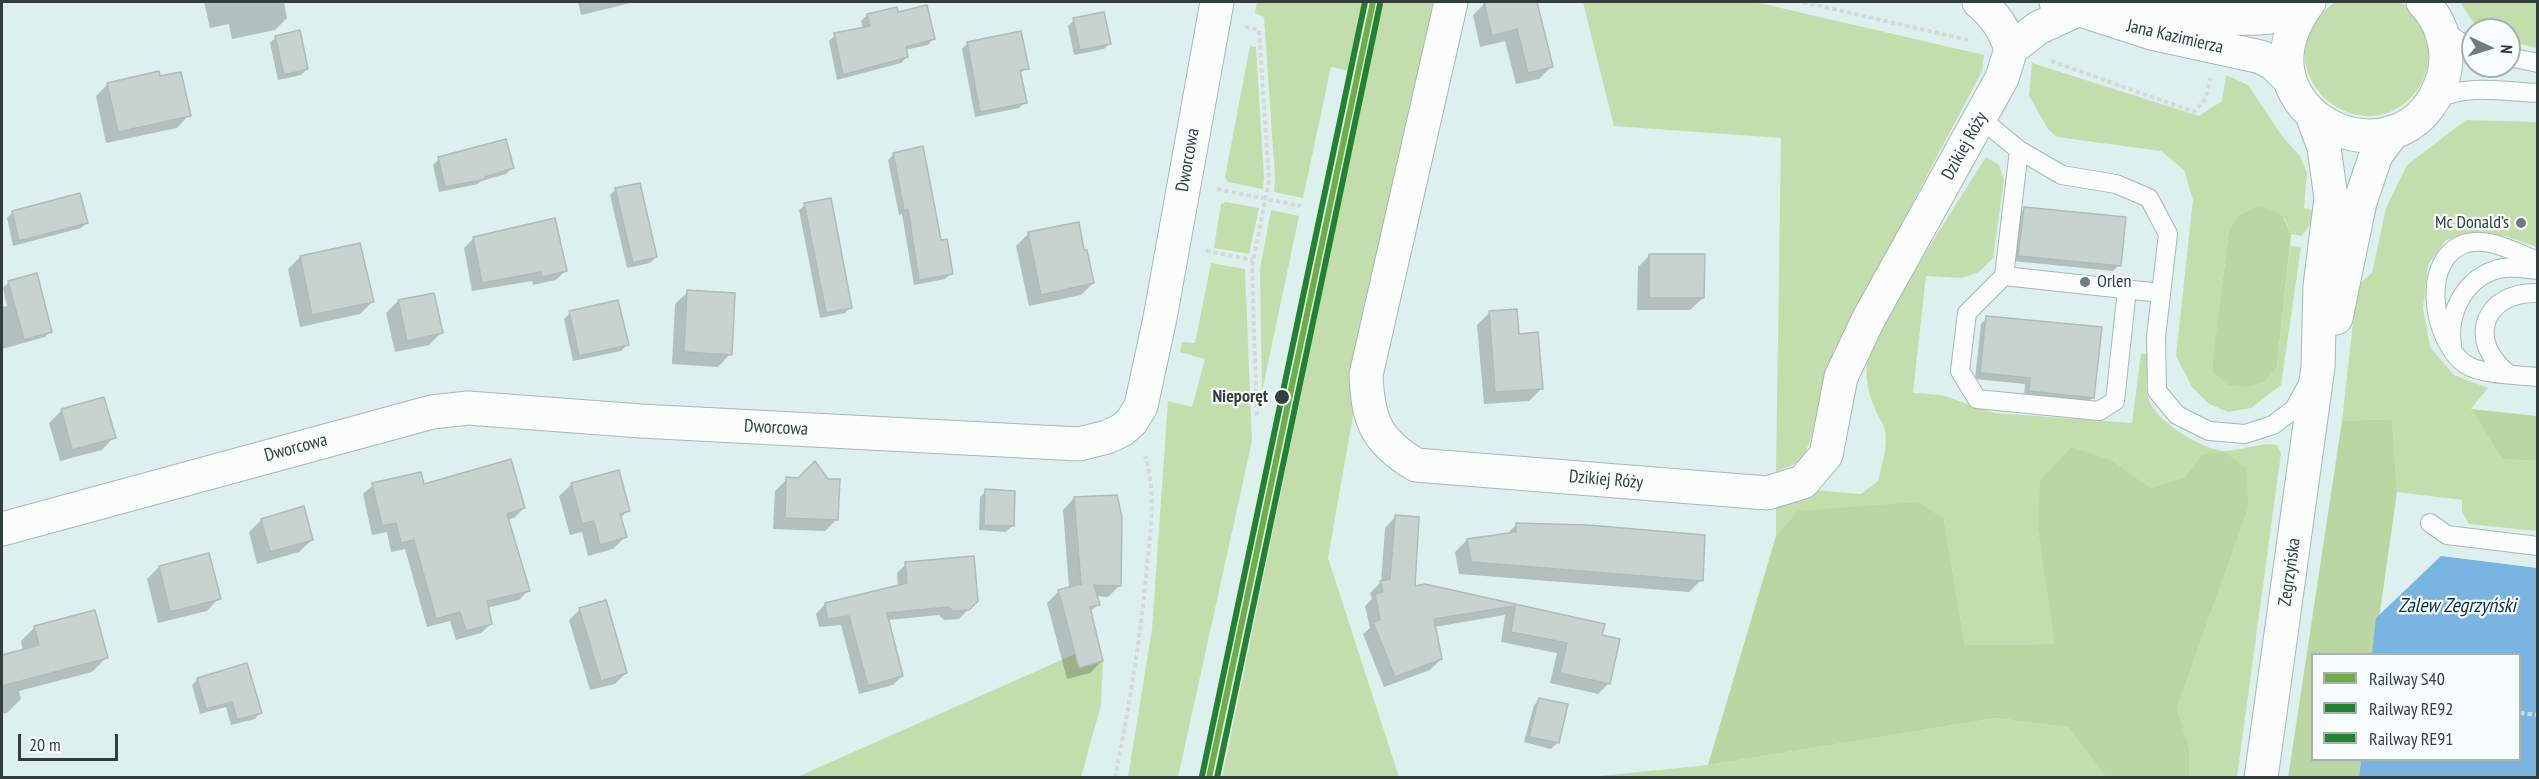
<!DOCTYPE html>
<meta charset="utf-8">
<style>
body{margin:0}
#map{position:relative;width:2539px;height:779px;overflow:hidden;background:#def0ed;font-family:"PT Sans Narrow",sans-serif}
canvas{display:block}
.frame{position:absolute;inset:0;border:3px solid #313e3c;pointer-events:none}
.legend{position:absolute;left:2311px;top:653px;width:210px;height:108px;box-sizing:border-box;background:#f8fefd;border:2px solid #a8b1b0;margin:0;padding:8px 10px;list-style:none;font-size:18px;color:#313e3c}
.legend li{display:flex;align-items:center;gap:12px;height:30px}
.legend b{width:30px;border:2px solid #a8b1b0}
.north{position:absolute;left:2461px;top:18px;width:60px;height:60px;box-sizing:border-box;background:#f8fefd;border:2px solid #a8b1b0;border-radius:50%;rotate:94deg;font-size:16px;font-weight:700;line-height:24px;text-align:center;color:#313e3c}
.north::after{content:'';display:block;margin:auto;width:21px;height:27px;background:#6e7c7a;clip-path:polygon(50% 0,100% 100%,50% 72%,0 100%)}
.scale{position:absolute;left:18px;top:734px;width:100px;height:27px;box-sizing:border-box;border:3px solid #313e3c;border-top:0;padding-left:8px;font-size:18px;line-height:21px;white-space:nowrap;color:#313e3c;-webkit-text-stroke:4px #f8fefd;paint-order:stroke}
</style>
<div id="map">
<canvas width="2539" height="779"></canvas>
<div class="frame"></div>
<ul class="legend">
<li><b style="height:8px;background:#70ad46"></b>Railway S40</li>
<li><b style="height:8px;background:#238132"></b>Railway RE92</li>
<li><b style="height:8px;background:#238132"></b>Railway RE91</li>
</ul>
<div class="north">N</div>
<div class="scale">20 m</div>
</div>
<script>
const c = document.querySelector('canvas').getContext('2d');
c.lineJoin = 'round';
function fill(path, color) {
  c.fillStyle = color;
  c.fill(path, 'evenodd');
}
function stroke(path, color, width, dash) {
  c.strokeStyle = color;
  c.lineWidth = width;
  c.lineCap = dash ? 'butt' : 'round';
  c.setLineDash(dash || []);
  c.stroke(path);
}
function write(font, color, halo, rows, align = 'center') {
  c.font = font + ' "PT Sans Narrow",sans-serif';
  c.lineWidth = 4.5;
  c.setLineDash([]);
  c.textBaseline = 'middle';
  c.strokeStyle = halo;
  c.fillStyle = color;
  for (const [text, x, y, turn = 0] of rows) {
    c.save();
    c.translate(x, y);
    c.rotate((+turn || 0) * Math.PI / 180);
    c.textAlign = isNaN(turn) ? turn : align;
    if (halo) c.strokeText(text, 0, 0);
    c.fillText(text, 0, 0);
    c.restore();
  }
}
fill(new Path2D(`
 M1257,2h108l-15,69 -19,-4 -28,131 -29,-6 1,-14 -11,-161 -9,-4z
 M1382,2h58l-86,408 -26,148 71,219 -177,1z
 M1583,2h172l229,53 -2,16 -149,283 -15,66 -16,41 -26,11 5,-334 -167,-12z
 M2335,2c13,0 54,-2 64,0 30,12 37,59 21,84 -54,81 -170,-20 -85,-84z
 M2460,2h77v46l-28,-7v-11c-34,0 -31,0 -49,-28z
 M1250,46l6,1 8,131 -1,11 -35,-7 -3,-5z
 M2032,63l167,53 23,-15 4,-26 22,10 34,51 18,20 7,17 -3,35 14,4 -16,24 -11,-2 -6,-15 -47,-3 -9,14 -16,126 64,10 13,-120 11,1 -20,138 -30,23 -23,4 -19,-8 -17,-17 -16,-31 17,-156 -9,-30 -23,-19 -104,-14 -9,-8 -19,-33z
 M2466,120l71,2v125l-31,-11 -33,-3 -27,7 -18,25 -5,43 7,39 24,28 34,13 -17,21 31,50 35,2v70l-68,-7 -7,-13v-11l-65,-8 -5,-73 -50,2 15,-135 15,-13 14,-65 21,-43z
 M1986,157l13,8 5,15 -11,78 -14,14 -17,6 -36,-2 -13,117 29,2 52,18 138,10 9,-69h7c0,13 -3,31 0,43 5,23 56,54 78,54 18,-1 34,-9 51,-6l4,8 -44,324h-48v-30l-12,-39 71,-199 -47,-54 -16,22 -34,11 -38,-27 -75,70 18,113 -91,1 -21,-126 -147,-8 -21,25v-34l37,-12 48,4 17,-13c4,-16 10,-35 7,-51 -1,-7 -8,-14 -10,-21 -13,-33 -10,-46 1,-78z
 M1226,202l33,6 -10,46 -35,-6 7,-44z
 M1271,210l28,6 -37,176 -2,-123z
 M1211,263l34,6 7,172 -74,336h-50l24,-148 16,-228 24,6 13,-48 -25,-7 2,-10 13,1z
 M1075,654l4,14 24,-7 -2,44 -20,72h-284z
 M1996,718l72,9 38,50 -526,1 128,-13z`), '#c4ddad');
fill(new Path2D(`
 M2256,207c22,1 27,7 35,27l-14,132 -13,16 -16,5 -20,-2 -15,-13v-16l16,-126 9,-14z
 M2471,409l66,7v45l-35,-2z
 M2392,419l5,73 -23,162h-62v106h49l-2,17 -71,1 54,-357z
 M2072,447l41,14 38,27 34,-11 16,-22 22,-4 24,18 1,40 -71,199 12,39v30h-83l-38,-50 -72,-9 -288,47 68,-229 21,-25 121,-9 26,17 21,126 90,-1 -17,-113 2,-51z`), '#bbd6a3');
fill(new Path2D(`
 M2441,556l96,12v209h-178l2,-17h159v-106h-148l4,-36z`), '#79b5e0');
fill(new Path2D(`
 M204,2h80l3,16 -12,12 -43,9 -3,-15 -19,4z
 M578,2h57l-54,13z
 M1493,2h43l15,65 -12,12 -23,5 -11,-43 -25,6 -7,-32 12,-12z
 M896,9l1,5 36,25 -5,6 -23,5 2,7 -6,6 -64,17 -8,-39 6,-6 28,-6 -2,-8 6,-6z
 M1074,20l36,23 -6,6 -30,6 -6,-29z
 M276,37l31,32 -6,6 -23,5 -8,-37z
 M967,44l60,24 -8,6 6,28 -6,6 -44,9 -13,-68z
 M108,84l81,31 -12,13 -71,15 -10,-47z
 M894,154l46,88 11,31 -6,6 -31,6 -12,-71 -3,1 -11,-55z
 M439,159l73,9 -6,6 -25,7 -3,3 -39,8 -6,-27z
 M616,189l40,68 -6,6 -23,5 -17,-73z
 M805,205l45,102 -5,6 -25,5 -21,-108z
 M2024,209l95,56 -6,6 -100,-10 5,-47z
 M13,212l74,11 -6,5 -68,18 -6,-28z
 M1028,234l65,49 -12,12 -52,11 -13,-60z
 M474,238l92,32 -10,10 -23,5 -1,-4 -60,10 -8,-43z
 M1650,255l53,43 -13,12h-53l1,-43z
 M300,257l72,45 -12,12 -60,13 -12,-58z
 M8,283l42,48 -5,6 -43,12v-42l5,-1 -4,-18z
 M688,292l42,62 -12,13 -46,-3 3,-60z
 M398,301l43,32 -12,12 -34,7 -9,-39z
 M1490,312l28,23 24,53 -13,13 -45,3 -7,-79z
 M570,313l57,32 -6,6 -48,10 -9,-42z
 M1987,318l106,79 -6,6 -63,-7 1,-12 -50,-5 6,-55z
 M103,399l11,38 -12,13 -42,11 -11,-38 12,-12z
 M787,479h12l38,40 -12,12 -52,-2 2,-38z
 M572,484l56,27 -8,7 5,19 -12,12 -25,7 -6,-24 -12,3 -11,-39z
 M373,485l50,1 101,22 -10,10 -7,2 21,71 -9,9 -32,8 4,16 -10,9 -25,7 -6,-19 -23,6 -22,-78 -14,3 -4,-20 -15,3 -9,-41z
 M986,491l26,35 -6,6 -27,-2 1,-33z
 M1074,498l46,87 -12,12 -12,-1 2,8 -9,9 13,48 -12,12 -23,6 -20,-76 12,-12 10,-3 -6,-78z
 M1395,517l18,71 12,-3 178,40 -2,11 8,47 -11,11 -48,-11 7,-30 -56,-11 4,-27 -71,12 7,32 -11,11 -46,17 -21,-53 7,-6 -5,-22 7,-7 -2,-6 11,-11 4,-54z
 M261,520l51,20 -13,12 -42,12 -8,-32z
 M1517,524l184,56 -12,12 -230,-18 -4,-22 12,-12 39,-5z
 M906,564l71,36 -18,19 -15,1 -5,-5 -51,5 14,56 -9,9 -34,9 -18,-69 -22,2 -3,-13 9,-10 73,-18 -1,-13z
 M159,567l60,31 -12,13 -49,12 -11,-44z
 M580,609l46,64 -11,11 -25,6 -21,-70z
 M35,627l71,31 -14,14 -73,19 2,8 -14,14 -5,1v-57l21,-6 -2,-10z
 M198,679l62,34 -5,6 -24,6 -5,-18 -26,7 -8,-29z
 M1540,699l26,6 -9,38 -6,6 -27,-7 10,-37z`), '#0003');
const building = new Path2D(`
 M1484,2h53l16,65 -25,6 -11,-44 -25,7z
 M927,5l8,34 -29,8 2,10 -65,18 -9,-42 36,-7 -3,-12 30,-7 1,5z
 M1104,12l7,32 -31,6 -7,-32z
 M300,30l8,39 -24,6 -9,-39z
 M1021,31l8,38 -9,1 7,33 -47,9 -13,-70z
 M159,71l1,5 21,-4 10,44 -73,16 -11,-49z
 M506,139l8,29 -29,9 1,2 -41,8 -7,-30z
 M923,146l18,94 6,-1 6,35 -34,6 -11,-71 -4,1 -11,-57z
 M640,183l17,74 -24,6 -18,-75z
 M80,193l8,30 -69,18 -7,-30z
 M831,198l21,110 -26,5 -22,-110z
 M2024,207l102,10 -5,49 -103,-10z
 M555,218l12,53 -25,6 -1,-5 -59,11 -9,-46z
 M1079,222l5,28h3l7,33 -53,12 -13,-63z
 M360,243l14,59 -62,13 -12,-59z
 M1649,254h56l-1,44h-55z
 M37,273l15,59 -28,8 -16,-59z
 M687,290l48,3 -3,62 -48,-3z
 M434,293l9,40 -36,8 -9,-41z
 M618,300l11,45 -50,11 -10,-45z
 M1517,309l2,25 19,-2 5,57 -48,3 -6,-81z
 M1986,316l116,11 -8,71 -65,-7 1,-13 -50,-5z
 M104,397l12,41 -44,12 -11,-41z
 M511,459l14,49 -18,6 23,77 -43,10 5,23 -26,7 -6,-19 -24,7 -22,-79 -13,3 -5,-20 -14,3 -10,-43 49,-11 3,12z
 M815,461l13,18h12l-2,41 -53,-2 1,-41 12,1z
 M619,470l11,41 -10,3 7,23 -27,8 -6,-24 -12,3 -11,-41z
 M985,489l30,2 -1,35 -30,-1z
 M1117,495l5,22 -1,69 -27,-1 6,20 -10,2 13,54 -24,7 -21,-78 23,-6 -7,-87z
 M304,506l9,34 -43,12 -9,-33z
 M1395,515l24,2 -4,69 10,-2 180,40 -3,11 18,4 -10,45 -50,-11 7,-30 -56,-11 4,-26 -81,13 8,40 -47,18 -22,-55 7,-2 -5,-26 8,-2 -3,-11 10,-2z
 M1516,523l72,2 117,10 -2,46 -232,-19 -4,-23 49,-7z
 M209,553l12,46 -51,13 -11,-46z
 M974,556l4,45 -9,9 -16,1 -5,-4 -61,6 16,63 -35,10 -19,-70 -22,3 -2,-16 82,-20 -2,-21z
 M606,600l21,73 -26,8 -22,-73z
 M95,610l13,48 -106,28v-31l37,-10 -5,-19z
 M247,663l15,50 -25,7 -5,-18 -26,7 -9,-31z
 M1539,698l29,6 -9,39 -30,-6z`);
fill(building, '#c6d3ce');
stroke(building, '#afbbb7', 1.5);
const lane = new Path2D(`
 M2441,28l18,13 14,6
 M2509,57l29,6
 M2433,103c25,-21 73,-11 105,-10
 M1980,118l39,32 43,25 54,9 33,14 19,36 -12,103 1,54 20,24 32,16 36,3 28,-9 21,-16 14,-25
 M2019,150l-15,126 -37,37 -7,58 17,28 122,12 16,-10 12,-112
 M2538,261c-22,-8 -47,-24 -71,-18 -48,14 -35,97 -2,121 16,11 53,11 73,13
 M2004,276l157,17
 M2452,345c-5,-31 12,-65 43,-75 13,-5 29,-1 43,0
 M2509,374c-44,-33 -25,-83 29,-81
 M2430,523l17,12 91,11`);
const street = new Path2D(`
 M1451,2l-85,373c2,46 10,66 50,90l351,28 36,-11 23,-27 15,-78 27,-57 134,-242 9,-29 27,-21 41,-19
 M1979,2c16,13 25,27 32,47
 M2,529l430,-117 36,-4 173,13 438,23 28,-7 15,-7 10,-9 9,-15 19,-88 57,-316`);
const secondary = new Path2D(`
 M2056,2l99,32 106,23 13,7 15,15
 M2117,2c41,8 118,22 158,14 12,-2 23,-8 34,-14
 M2309,2c-84,111 96,195 134,76 8,-27 -1,-56 -20,-76
 M2336,318l24,-116 16,-47 17,-23
 M2261,778l57,-411 2,-81 11,-88 -7,-51 -12,-32`);
stroke(lane, '#a9b7b5', 20);
stroke(street, '#a9b7b5', 35);
stroke(secondary, '#a9b7b5', 35);
stroke(new Path2D(`
 M1803,2l165,38
 M1245,27l14,3 10,151 -17,86 5,152
 M2051,61l143,51 12,-14 4,-20
 M1217,189l84,17
 M1206,251l47,9
 M2520,713l18,2
 M1115,778c14,-71 26,-141 32,-213 4,-35 9,-75 -2,-109`), '#d4dad9', 4, [4.5, 3]);
stroke(lane, '#fafdfc', 18);
stroke(street, '#fafdfc', 33);
stroke(secondary, '#fafdfc', 33);
stroke(new Path2D(`
 M1209,778l164,-776`), '#70ad46', 6);
stroke(new Path2D(`
 M1217,778l163,-774`), '#238132', 6);
stroke(new Path2D(`
 M1202,776l163,-774`), '#238132', 6);
for (const [x, y, r, color] of [
 [2521,223,6,"#6e7c7a"],
 [2085,282,6,"#6e7c7a"],
 [1282,397,8,"#313e3c"]
]) {
  const dot = new Path2D();
  dot.arc(x, y, r, 0, 2 * Math.PI);
  c.fillStyle = color;
  c.fill(dot);
  stroke(dot, '#f8fefd', 2);
}
write('18px', '#313e3c', '#f8fefd', [
 ["Jana Kazimierza",2175,37,13],
 ["Dzikiej Róży",1965,146,-61],
 ["Dworcowa",1188,160,-80],
 ["Dworcowa",776,428,3],
 ["Dworcowa",296,448,-15],
 ["Dzikiej Róży",1606,480,5],
 ["Zegrzyńska",2290,572,-82]
]);
write('18px', '#313e3c', '#f8fefd', [
 ["Mc Donald’s",2509,223],
 ["Orlen",2097,282,"left"]
], 'right');
write('bold 18px', '#313e3c', '#f8fefd', [
 ["Nieporęt",1268,397]
], 'right');
write('italic 20px', '#0b2d46', '#f8fefd', [
 ["Zalew Zegrzyński",2457,606]
]);
</script>
